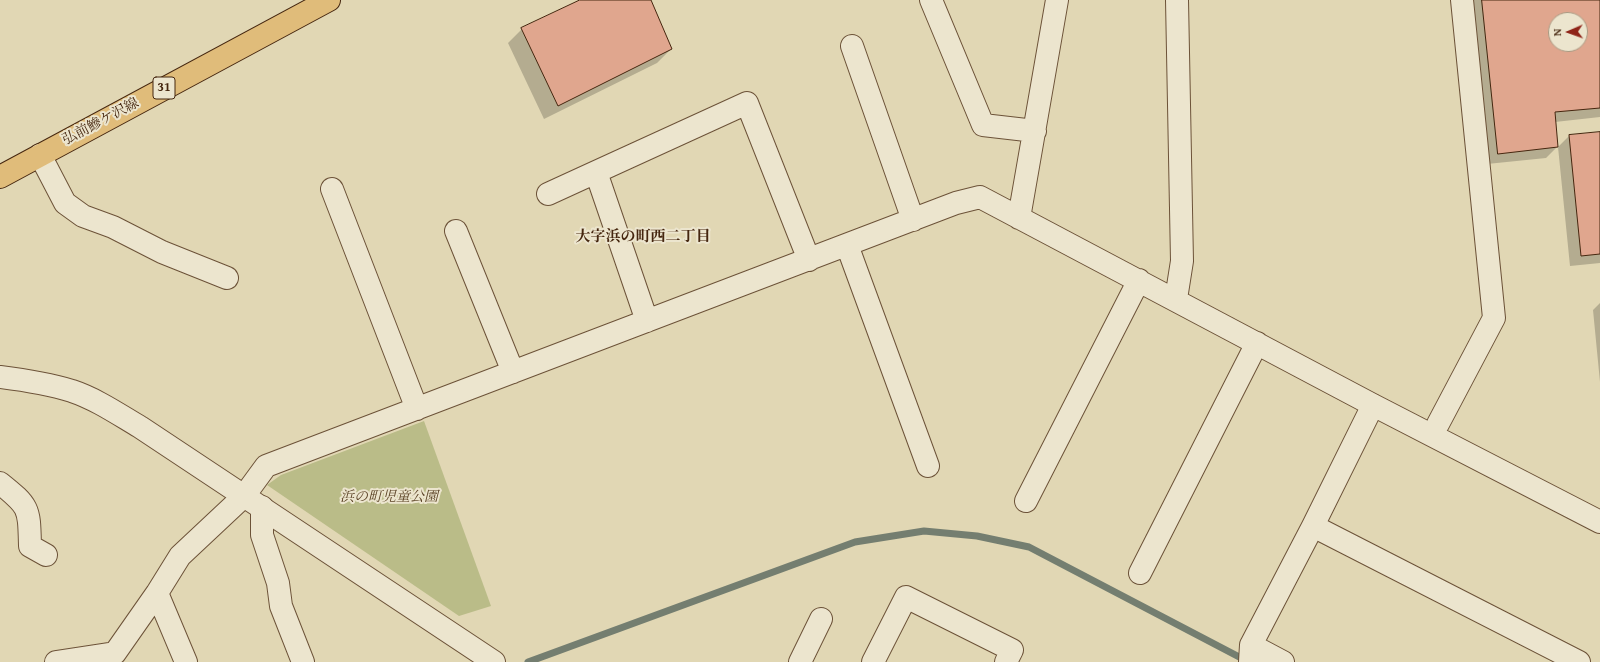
<!DOCTYPE html>
<meta charset="utf-8">
<style>
body{margin:0}
#map{position:relative;width:1600px;height:662px;overflow:hidden;background:#e1d7b4;font-family:"Gentium Book Plus",serif}
canvas{display:block}
.north{position:absolute;left:1548px;top:12px;width:40px;height:40px;box-sizing:border-box;background:#ece5ce;border:1px solid #a99982;border-radius:50%;rotate:268deg;font-size:11px;font-weight:700;line-height:16px;text-align:center;color:#45260f}
.north::after{content:'';display:block;margin:auto;width:14px;height:18px;background:#8f2418;clip-path:polygon(50% 0,100% 100%,50% 72%,0 100%)}
</style>
<div id="map">
<canvas width="1600" height="662"></canvas>
<div class="north">N</div>
</div>
<script>
const c = document.querySelector('canvas').getContext('2d');
c.lineJoin = 'round';
function fill(path, color) {
  c.fillStyle = color;
  c.fill(path, 'evenodd');
}
function stroke(path, color, width, dash) {
  c.strokeStyle = color;
  c.lineWidth = width;
  c.lineCap = dash ? 'butt' : 'round';
  c.setLineDash(dash || []);
  c.stroke(path);
}
function write(font, color, halo, rows, align = 'center') {
  c.font = font + ' "Gentium Book Plus","Noto Serif JP",serif';
  c.lineWidth = 4;
  c.setLineDash([]);
  c.textBaseline = 'middle';
  c.strokeStyle = halo;
  c.fillStyle = color;
  for (const [text, x, y, turn = 0] of rows) {
    c.save();
    c.translate(x, y);
    c.rotate((+turn || 0) * Math.PI / 180);
    c.textAlign = isNaN(turn) ? turn : align;
    if (halo) c.strokeText(text, 0, 0);
    c.fillText(text, 0, 0);
    c.restore();
  }
}
fill(new Path2D(`
 M424,421l67,185 -32,10 -192,-131 14,-10z`), '#babc88');
fill(new Path2D(`
 M583,0h67l21,49 -14,14 -113,56 -36,-76 14,-14z
 M1470,0h130v117l-45,5 2,25 -11,11 -59,6zM1556,20h24v24h-24z
 M1600,133v130l-30,3 -12,-119 11,-11z
 M1600,303v79l-7,-72z`), '#0003');
stroke(new Path2D(`
 M528,662l327,-120 69,-11 53,5 52,11 218,114`), '#747e70', 7);
const building = new Path2D(`
 M580,0h71l21,49 -114,57 -37,-78z
 M1482,0h118v108l-45,4 3,35 -60,7zM1556,20h24v24h-24z
 M1600,132v122l-19,2 -12,-121z`);
fill(building, '#e0a68e');
stroke(building, '#45260f', 1);
const minor = new Path2D(`
 M931,0l52,125 52,6
 M852,46l61,174
 M40,155l25,48 18,13 30,11 49,25 65,26
 M332,189l85,220
 M548,194l48,-22
 M1019,218l38,-218
 M456,231l57,141
 M847,245l81,221
 M1176,299l6,-38 -5,-261
 M647,321l-51,-149 151,-69 62,157
 M1438,424l56,-106 -32,-318
 M0,483c30,24 29,25 30,63l16,9
 M1026,501l113,-221
 M262,507v28l16,48 3,23 22,56
 M1313,526l266,136
 M1140,573l117,-230
 M157,593l29,69
 M1251,645l32,17
 M56,662l59,-9 42,-60 23,-37 64,-60 22,-30 690,-263 24,-6 393,208 227,117
 M800,662l21,-43
 M873,662l33,-65 106,53 -6,12
 M1250,662l1,-17 62,-119 60,-121`);
const tertiary = new Path2D(`
 M0,377c24,3 49,7 72,14 24,8 46,23 68,36l354,235`);
const primary = new Path2D(`
 M0,177l329,-177`);
stroke(minor, '#6c5238', 24);
stroke(tertiary, '#6c5238', 24);
stroke(primary, '#45260f', 24);
stroke(minor, '#ece5ce', 22);
stroke(tertiary, '#ece5ce', 22);
stroke(primary, '#e0bc7a', 22);
for (const [x, y, w] of [
 [164,88,22]
]) {
  const box = new Path2D();
  box.roundRect(x - w / 2, y - 11, w, 22, 3);
  c.fillStyle = '#ece5ce';
  c.fill(box);
  stroke(box, '#45260f', 1);
}
write('bold 13px', '#45260f', null, [
 ["31",164,88]
]);
write('14px', '#45260f', '#ece5ce', [
 ["弘前鰺ケ沢線",101,122,-28]
]);
write('italic 14px', '#5c4427', '#ece5ce', [
 ["浜の町児童公園",389,497]
]);
write('bold 15px', '#45260f', '#ece5ce', [
 ["大字浜の町西二丁目",643,237]
]);
</script>
